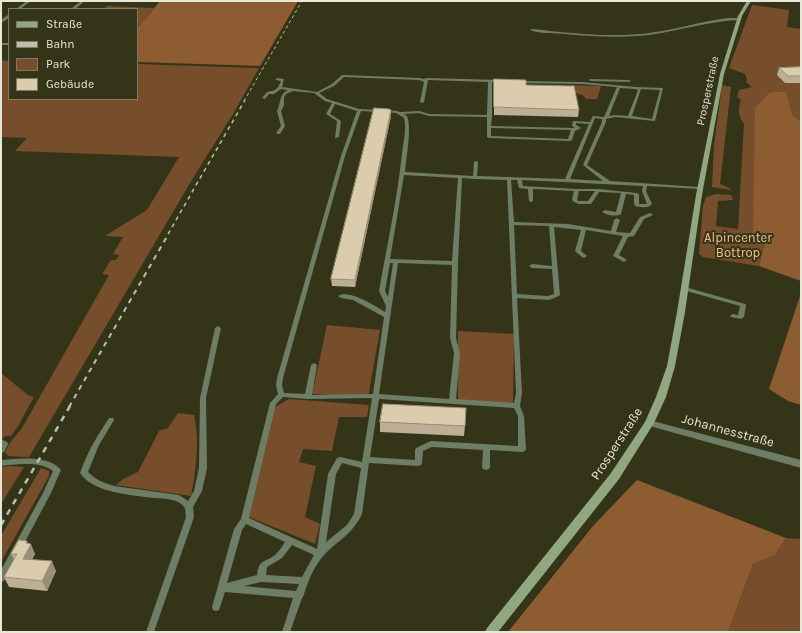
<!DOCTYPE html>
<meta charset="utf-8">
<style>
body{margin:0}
#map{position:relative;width:802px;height:633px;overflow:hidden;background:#343418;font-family:Karla,sans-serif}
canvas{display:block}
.frame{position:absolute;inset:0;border:2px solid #e7e8d7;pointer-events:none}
.legend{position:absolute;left:8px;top:8px;width:130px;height:92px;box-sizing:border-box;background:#343418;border:1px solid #7c7c64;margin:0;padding:5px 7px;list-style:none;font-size:12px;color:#e7e8d7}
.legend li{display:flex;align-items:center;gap:8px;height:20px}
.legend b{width:20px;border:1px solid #7c7c64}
</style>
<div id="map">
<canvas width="802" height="633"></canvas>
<div class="frame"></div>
<ul class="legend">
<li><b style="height:5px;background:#90a781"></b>Straße</li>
<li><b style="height:5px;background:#bebfab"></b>Bahn</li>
<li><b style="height:11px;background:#774e2b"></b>Park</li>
<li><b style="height:11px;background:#dbccad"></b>Gebäude</li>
</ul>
</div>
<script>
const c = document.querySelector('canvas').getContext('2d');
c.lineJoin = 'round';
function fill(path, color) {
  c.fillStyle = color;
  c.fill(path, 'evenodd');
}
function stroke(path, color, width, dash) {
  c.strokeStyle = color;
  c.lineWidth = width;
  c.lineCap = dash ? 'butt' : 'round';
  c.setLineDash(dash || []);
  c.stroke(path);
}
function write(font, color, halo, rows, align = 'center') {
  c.font = font + ' Karla,sans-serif';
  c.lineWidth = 4;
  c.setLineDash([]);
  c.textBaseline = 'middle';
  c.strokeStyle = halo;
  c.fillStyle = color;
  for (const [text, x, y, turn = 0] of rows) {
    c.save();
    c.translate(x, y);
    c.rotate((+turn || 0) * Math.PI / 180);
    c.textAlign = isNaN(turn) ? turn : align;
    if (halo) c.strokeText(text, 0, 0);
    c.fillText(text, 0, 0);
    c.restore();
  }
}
fill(new Path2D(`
 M752,5l37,5 -2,17 14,2v92l-9,-6 -33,151 -56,-9 -4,-3 4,-48 3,-9 10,-3 15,1 2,5 -15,1 -2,25 22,3 6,-105c-6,-8 -6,-15 -3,-24l-4,-3 2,-7 13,-3 -6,-5 1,-2 -2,-6 -16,-6z
 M107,6l47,2 -17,21v-20h-33z
 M1,60l8,1v38h128v-35l122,4 -26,46 -40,64 -164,279 -21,-1 -3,-4 4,-8 13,-16 87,-153 -7,-1 9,-14h5l3,-5 -6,-1 10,-17 -18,-1 42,-26 32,-53 -164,-6 12,-13 -26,-1z
 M571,85l30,1 -4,13h-11l-3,-4 -10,-2z
 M722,85l9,2 -11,97 11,5 -1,1 -18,-3 2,-42z
 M327,325l53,5 -12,67 -56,-3z
 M458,331l56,3 -1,70 -55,-3z
 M1,373l27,22 6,2 -16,29 -7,10h-6l-4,5z
 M289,399l80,6 -2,12h-28l-7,34 -29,-2 -4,13 17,4 -11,51 15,7 -5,20 -66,-27 26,-110z
 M178,413l16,2c6,27 2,54 -3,81l-75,-11 9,-7 13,-6 21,-41 9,-3z
 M9,466l15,1 -23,37v-37z
 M41,468l8,3v5l-48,86v-26z
 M786,538l15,1v93h-73l25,-68 22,-9z`), '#774e2b');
fill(new Path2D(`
 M160,1h138l-38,65 -123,-4v-33z
 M773,92h13l6,23 9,6v160l-42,-15 5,-21 -11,-9 2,-128 14,-15z
 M801,293v112l-13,-4 -19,-12z
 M637,480l149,58 -11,17 -22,9 -25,68h-220l85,-106z`), '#8e5c31');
fill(new Path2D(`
 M27,1h4l-11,8h-4z
 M81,1h4l-10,8h-4z
 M8,15h1v3l-8,5v-3z
 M728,18h11l2,1 -2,1c-31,1 -60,11 -90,15 -27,3 -55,2 -83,-1 -10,-1 -27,0 -36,-4l2,-1c39,4 78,9 117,4 27,-3 52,-12 79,-15z
 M1,43h8v2h-8z
 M342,75l78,3 4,1 2,-1 75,2v2h-9v34l-1,10 84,2 -3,-2 1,-5 17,1 3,-6 11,1 13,-30 -35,-3 -65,-1v-2h1l64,1 54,5 27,1 -8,33 -40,-4 -9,2v3l-19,43 23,16 90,6 2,1 -2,1 -53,-3 -1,5 6,13c-4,5 -11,3 -17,2l-1,-3v-8l-8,-1 -5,20c-4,3 -15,1 -19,-2l3,-2 11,2 5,-19 -22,-1 -8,12h-2c-6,0 -13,1 -17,-4l2,-9 -41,-2v12l-2,1 -2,-1 -1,-12 -9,-1 -2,-8h-6l3,42 54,2 43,7 3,-11 3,-2 3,2 -4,12 14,1 10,-16 10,-4 3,2 -9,4 -10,17 -6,1 -9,18 8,5 -3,2 -11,-6 10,-20 -37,-6 -5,21 6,5 -3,2 -2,-1 -7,-6 6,-21 -27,-3 6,68 -1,1 -10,4 -32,-2 5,95 -2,13 4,10 2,33 -1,2 -3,1 -32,-2v17l-1,2 -3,1 -3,-1 -1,-2 1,-17 -51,-3 -9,4 -1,12 -1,2 -3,1 -49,-3 -7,51 -1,2c-10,19 -21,23 -35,37 -11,11 -17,26 -22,41v1l-2,3 -12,34h-8l11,-34 -68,-6 -6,18 -3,1 -3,-1 -1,-3 22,-78 7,-10 29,-116 8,-9 -2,-9 1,-7 64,-222 16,-45 -22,-7 -5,10 11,7 -2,16 -4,1 2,-17 -11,-7 6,-11 -7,-2 -11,-8 -21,-2 -7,3 -2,4v7l-3,6 4,15 -5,8h-2l-2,-1 5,-7 -4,-15c4,-8 2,-17 11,-21l-7,-1 -7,5h-5l-4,5 -3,-1 5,-6c8,-1 11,-3 14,-11l-5,-1v-2l8,1 -2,8 35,5 15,-8zM344,77l75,3 5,2 -4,20 2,1 2,-1 4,-22 60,2 -1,33 -58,-1 -10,-3 -19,1 -3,-1 -38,-2 -32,-10 -8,-6 15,-7zM620,88l15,1 3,1 -10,26 -13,-1 -6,1zM641,89l19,1 -8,29 -20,-3zM361,111l35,2 8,5c3,11 -1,25 -2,36 -5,46 -15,92 -23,137l7,15 -1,6c-10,-6 -36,-23 -47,-16l3,2 12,2 31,17 -11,77 -61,1 5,-30 -3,-2 -3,2 -6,29 -21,-1 -2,-8 1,-7 62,-222zM419,113l10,3 58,1v20l2,1 81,3 2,-1 3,-9 6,-3 -5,-3v-2l13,1 -24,55 -88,-3 1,-14 -2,-1 -2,1 -1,14 -68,-4c1,-14 7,-43 2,-56l-3,-2zM595,118l7,1v3l-19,43 20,16 -33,-2zM491,128l80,2 -3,9 -77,-3zM404,175l54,3 -6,83 -62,-2zM462,178l13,1h2l30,1 9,213 -2,10 -58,-4 4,-46 -4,-15 2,-75zM522,180l121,6 -1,5 5,13h-8v-10l-2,-1 -39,-4h-21l-54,-3zM579,191h16l-7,10h-10l-1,-1zM514,225l35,1 3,40 -20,-2 -3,2 3,2 20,1 2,25 -6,2 -31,-2zM390,263h3l-5,34 -3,-6zM398,263l54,2 -2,73 4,15 -5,46 -70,-5zM283,397l25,2 64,-1 -10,64 -22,-5 -3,1 -9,16 -11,75 -68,-31 27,-114zM379,399l135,9 4,8v30l-87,-5 -15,7 -1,2v10l-45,-3zM342,463l19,5 -7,46 -7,11 -21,17 10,-68zM246,524l39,18c-3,5 -6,9 -10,13 -11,8 -16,4 -18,20l-30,8 15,-53zM292,545l22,10 -12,22 -36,-2 1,-8 15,-9zM261,582l38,2 -3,7 -52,-5z
 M590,79l39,1 2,1 -2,1 -38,-1 -2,-1z
 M685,287l60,17 1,1 -2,12 -3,2 -10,-2 -1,-1 3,-2 5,1 2,-9 -57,-16 -1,-1 1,-1z
 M218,326l3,2 -15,70 1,70 -5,23 -9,16 1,10 -40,115h-8l40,-115 -1,-9c-7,-10 -19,-9 -31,-10 -22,-3 -61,-5 -74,-25 7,-20 17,-37 29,-55h4l1,2 -15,25 -11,27c8,8 16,11 26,14l65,9 9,6 6,-10 5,-23 1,-70 15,-70z
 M1,439l6,3 1,2 -4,8 -3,1z
 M14,459c14,-1 37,-2 47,11l-10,23 -47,88 -3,1v-12l42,-77 10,-22c-11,-10 -38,-7 -52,-5v-6z`), '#6e7d65');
fill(new Path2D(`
 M649,420l152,40v8l-155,-43 -2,-2 2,-2z`), '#6e7d65');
fill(new Path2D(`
 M747,1h4l-9,15 -18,58 -22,121 -17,117 -10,54 -9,31 -12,26 -35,56 -121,153h-13l2,-4 124,-155 34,-51 11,-25 11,-31 10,-54 19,-117 24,-121 18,-58z`), '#90a781');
stroke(new Path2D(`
 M244,101l58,-100`), '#bebfab', 1, [3, 3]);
stroke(new Path2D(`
 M168,234l77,-134`), '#bebfab', 1.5, [4, 4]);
stroke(new Path2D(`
 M69,407l100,-174`), '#bebfab', 2, [5, 5]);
stroke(new Path2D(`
 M1,525l69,-119`), '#bebfab', 2.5, [6, 6]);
fill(new Path2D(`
 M801,67v16h-16l-8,-8 2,-7z
 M494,79l32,6 53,25 -1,7 -84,-2z
 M391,116l-36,171 -23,-1 -1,-7z
 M380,422l85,4 -1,10 -84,-4z
 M27,541l8,13 -3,5 24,12 -9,20 -38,-4 -5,-10 10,-18 -3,-5z`), '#bcaf95');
fill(new Path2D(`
 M391,110v6l-36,171v-7z
 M27,541l3,5 1,-2 4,10 -8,15 -4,-10 3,-16z
 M52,561l4,10 -9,20 -5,-10z`), '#998f79');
const building = new Path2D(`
 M801,67v9h-13l-9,-8z
 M494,79l32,1v5l48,1 5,24 -85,-3z
 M374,108l15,1 2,1 -36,170 -24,-1z
 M383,404l83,4 -1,18 -85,-4z
 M19,540l8,1 -1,2 5,1 -8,15 29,2 -10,20 -38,-4 13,-23h-6z`);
fill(building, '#dbccad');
stroke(building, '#998f79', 1);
write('11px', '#e7e8d7', '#343418', [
 ["Prosperstraße",708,91,-78]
]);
write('13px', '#fabe8d', '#343418', [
 ["Alpincenter",738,238],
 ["Bottrop",738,253]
]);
write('13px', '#e7e8d7', '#343418', [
 ["Johannesstraße",728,431,15],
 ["Prosperstraße",617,444,-57]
]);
</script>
